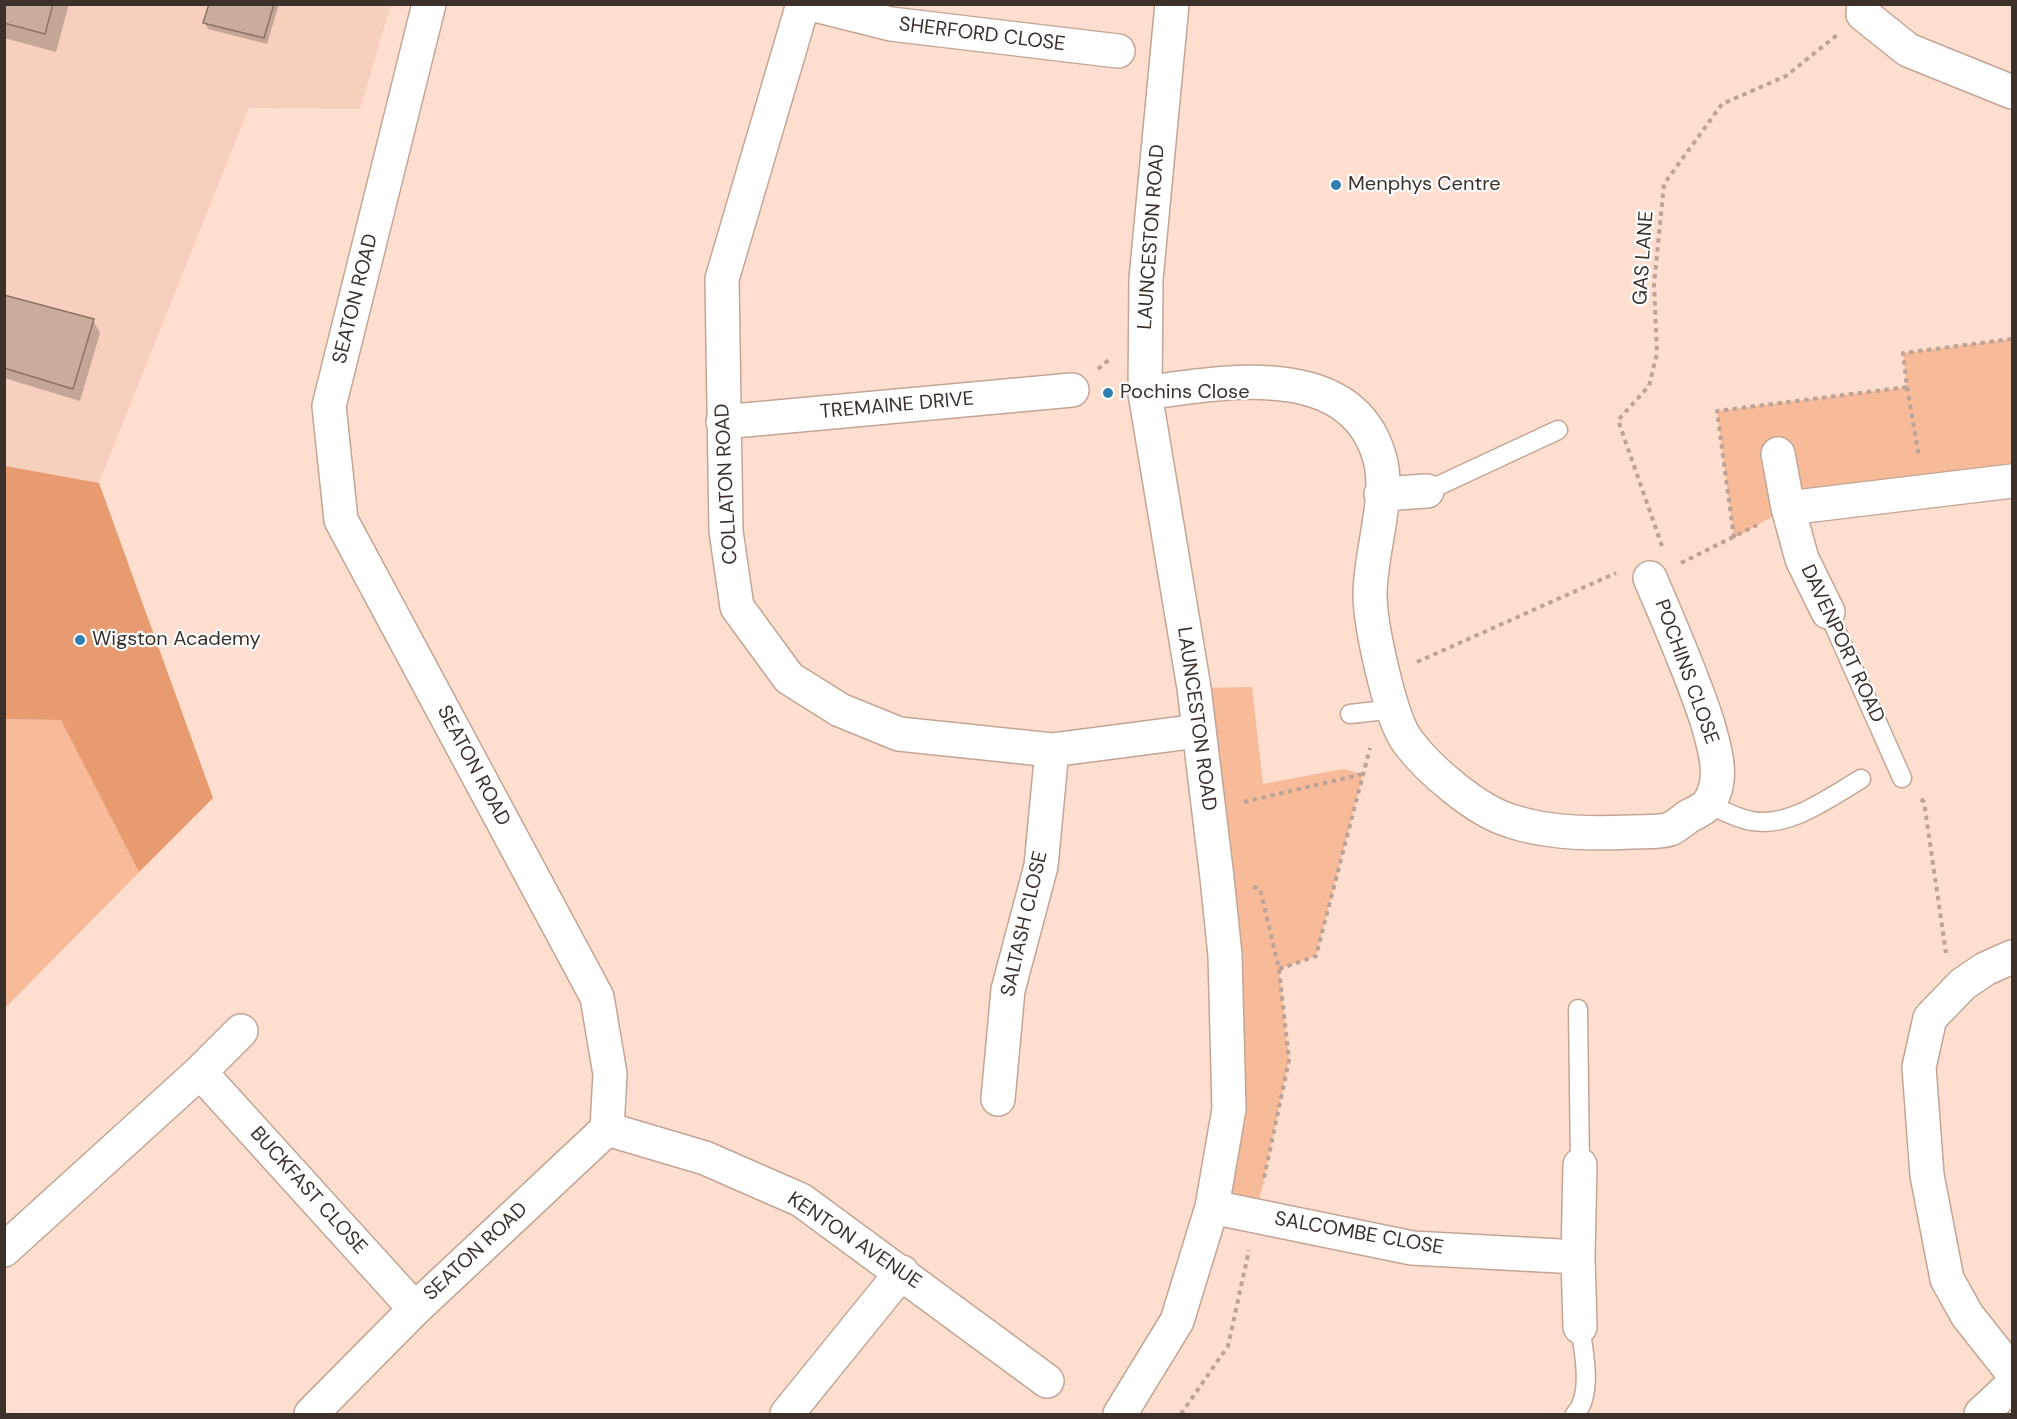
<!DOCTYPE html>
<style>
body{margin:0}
#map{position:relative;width:2017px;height:1419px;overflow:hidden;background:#fedece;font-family:"DM Sans",sans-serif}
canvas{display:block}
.frame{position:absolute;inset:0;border:6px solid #3c302a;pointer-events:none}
</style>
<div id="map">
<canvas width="2017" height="1419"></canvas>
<div class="frame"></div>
</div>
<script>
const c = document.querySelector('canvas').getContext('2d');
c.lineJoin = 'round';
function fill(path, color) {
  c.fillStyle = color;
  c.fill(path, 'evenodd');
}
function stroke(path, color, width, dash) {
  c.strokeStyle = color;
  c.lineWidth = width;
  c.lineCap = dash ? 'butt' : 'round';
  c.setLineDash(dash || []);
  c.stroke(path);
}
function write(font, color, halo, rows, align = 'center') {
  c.font = font + ' "DM Sans",sans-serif';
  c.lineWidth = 4.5;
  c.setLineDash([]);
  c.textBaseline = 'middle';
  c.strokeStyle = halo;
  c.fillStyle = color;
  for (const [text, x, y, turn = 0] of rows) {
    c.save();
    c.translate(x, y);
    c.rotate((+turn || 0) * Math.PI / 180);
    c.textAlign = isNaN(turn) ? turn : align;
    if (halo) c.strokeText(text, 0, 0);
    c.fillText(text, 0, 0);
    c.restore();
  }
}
fill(new Path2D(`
 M5,5h386l-31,104 -111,-1 -150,375 114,315 -208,210z`), '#f6d0bc');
fill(new Path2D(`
 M2012,339v142l-224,27 -54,30 -17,-127 190,-24 -4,-34z
 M1252,687l11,97 80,-15 20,5 -47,182 -37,13 10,91 -33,156 -44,-9 17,-98 -35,-421z
 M5,719l56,1 78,152 -134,136z`), '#f7bb9a');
fill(new Path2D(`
 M5,466l94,17 114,315 -74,74 -78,-152 -56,-1z`), '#e89b71');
fill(new Path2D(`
 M4,4h65l-13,48 -52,-14z
 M210,4h69l-12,40 -59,-15 -3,-6z
 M4,297l89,23 7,13 -20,68 -76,-23z`), '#0003');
const building = new Path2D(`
 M4,4h49l-8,30 -41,-11z
 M209,4h65l-10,34 -61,-15z
 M4,295l90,24 -21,70 -69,-21z`);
fill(building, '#caac9d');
stroke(building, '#8d7263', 1.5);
const lane = new Path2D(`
 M1427,491l131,-61
 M1828,612l74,166
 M1350,714l44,-5
 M1708,804c14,6 30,15 44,17 38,7 78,-24 109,-42
 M1578,1009l2,156
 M1575,1414c18,-19 9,-62 5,-87`);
const street = new Path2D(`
 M803,4l-81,275 4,252 11,76 52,71 51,32 59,24 153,16 146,-19
 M811,4l80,20 227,27
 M1864,4l-1,10 45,36 104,42
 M1145,393c78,-11 211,-36 236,70 8,38 -11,92 -11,131 0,30 20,125 38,148 22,29 69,69 103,79 36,12 82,13 119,11 12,-1 29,1 40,-3 7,-3 13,-9 19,-13 6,-3 15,-7 19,-12 18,-24 6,-58 -1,-83 -16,-49 -37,-96 -57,-143
 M723,422l349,-32
 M1778,454l10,54
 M1381,494l46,-3
 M1828,612l-26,-53 -14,-51 224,-27
 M2012,957l-27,12 -22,15 -33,34 -11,49 8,108 20,104 20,36 45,57
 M200,1072l41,-41
 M998,1099l10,-109 33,-124 11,-116
 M607,1129l98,29 96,42 246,181
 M1580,1165l-2,92 2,70
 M1212,1207l200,41 166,9
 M4,1250l196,-178 215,237
 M311,1414l104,-105 192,-180 3,-55 -13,-77 -256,-477 -12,-114 100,-402
 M787,1414l115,-142
 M1120,1414l57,-93 35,-114 17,-98 -4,-154 -8,-77 -23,-190 -49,-295 1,-114 26,-275
 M1981,1414l31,-29`);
stroke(lane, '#c3a596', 21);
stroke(street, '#c3a596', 36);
stroke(new Path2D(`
 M1098,369l13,-11
 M1907,387l12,70
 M1734,538l-17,-127 190,-24 -4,-34 109,-14
 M1662,546l-44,-126 31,-34 8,-33 -3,-68 10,-101 58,-80 64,-28 51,-41
 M1681,563l76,-38
 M1417,662l199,-89
 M1921,799l3,3 22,151
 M1244,802l119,-28
 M1253,887l7,2 19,80 10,91 -26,123
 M1279,969l37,-13 54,-208
 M1181,1414l47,-68 21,-96`), '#bca396', 4, [4.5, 4.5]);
stroke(lane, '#fff', 18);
stroke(street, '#fff', 33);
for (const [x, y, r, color] of [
 [1336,185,6,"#327eb1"],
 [1108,393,6,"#327eb1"],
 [80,640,6,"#327eb1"]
]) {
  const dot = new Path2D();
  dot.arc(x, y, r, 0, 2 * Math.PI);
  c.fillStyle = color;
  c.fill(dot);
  stroke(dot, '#fff', 2);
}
write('20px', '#3c302a', '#fff', [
 ["SHERFORD CLOSE",982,35,7],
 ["LAUNCESTON ROAD",1152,237,-86],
 ["GAS LANE",1644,258,-86],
 ["SEATON ROAD",356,299,-76],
 ["TREMAINE DRIVE",897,406,-5],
 ["COLLATON ROAD",727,484,-93],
 ["DAVENPORT ROAD",1842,644,65],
 ["POCHINS CLOSE",1686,672,70],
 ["LAUNCESTON ROAD",1196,719,82],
 ["SEATON ROAD",473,766,62],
 ["SALTASH CLOSE",1025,924,-77],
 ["BUCKFAST CLOSE",308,1191,48],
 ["SALCOMBE CLOSE",1359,1234,10],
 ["KENTON AVENUE",854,1241,34],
 ["SEATON ROAD",476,1252,-43]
]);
write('20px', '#3c302a', '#fff', [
 ["Menphys Centre",1348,185],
 ["Pochins Close",1120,393],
 ["Wigston Academy",92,640]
], 'left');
</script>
